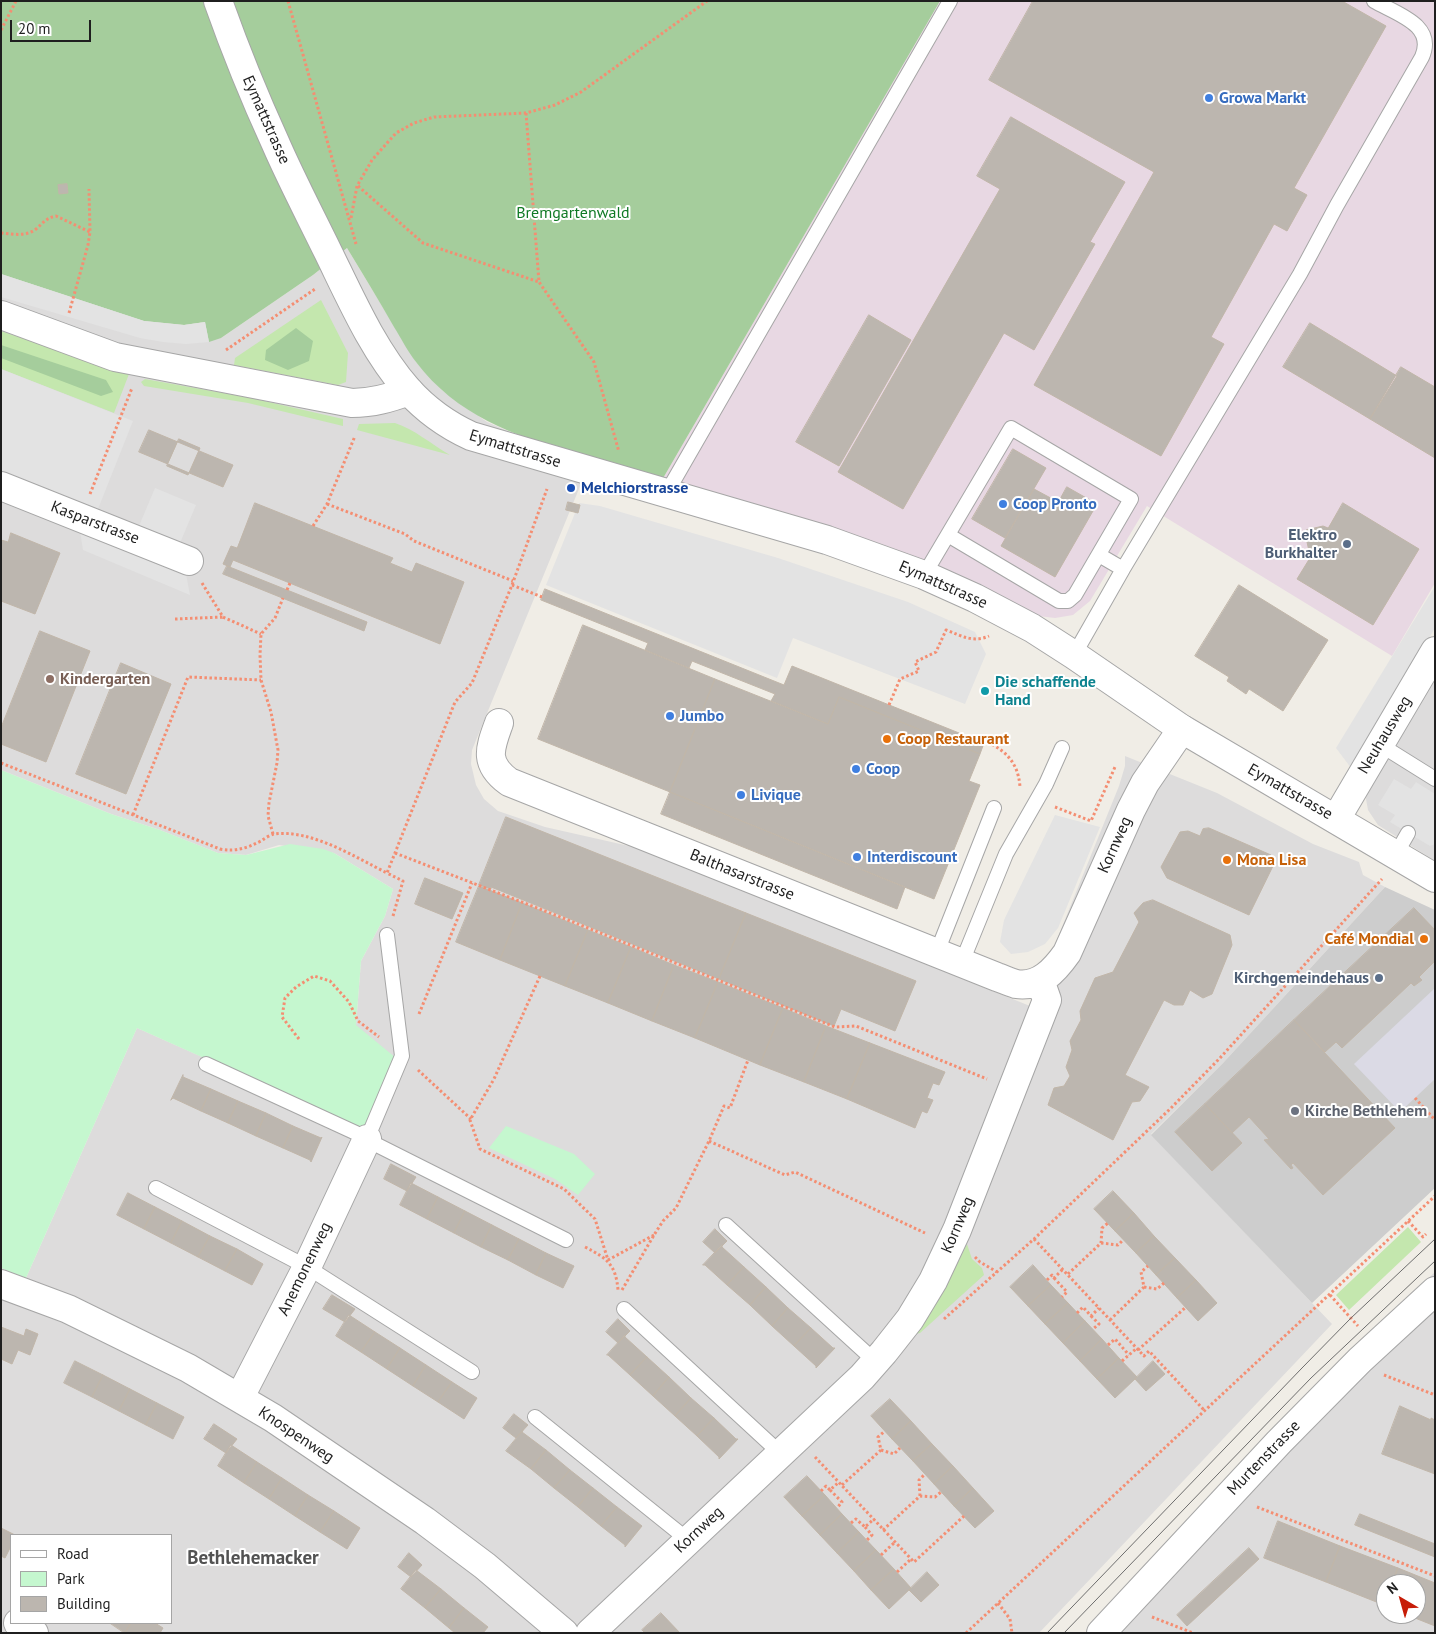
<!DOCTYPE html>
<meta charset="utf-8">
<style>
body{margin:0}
#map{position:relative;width:1436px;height:1634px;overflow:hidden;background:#f0ede6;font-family:"PT Sans",sans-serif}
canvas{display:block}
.frame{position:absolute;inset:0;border:2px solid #1f1f1f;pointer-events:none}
.legend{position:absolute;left:10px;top:1534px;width:162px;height:90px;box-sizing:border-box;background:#fff;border:1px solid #a5a5a5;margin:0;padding:6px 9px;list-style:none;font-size:15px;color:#1f1f1f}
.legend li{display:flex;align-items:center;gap:10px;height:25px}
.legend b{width:25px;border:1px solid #a5a5a5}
.north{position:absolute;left:1376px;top:1574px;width:50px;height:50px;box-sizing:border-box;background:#fff;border:1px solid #a5a5a5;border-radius:50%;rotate:322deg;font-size:14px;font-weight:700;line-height:20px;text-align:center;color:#1f1f1f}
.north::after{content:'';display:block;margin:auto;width:18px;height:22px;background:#c71d08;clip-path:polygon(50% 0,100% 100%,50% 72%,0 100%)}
.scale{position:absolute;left:10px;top:20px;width:81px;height:22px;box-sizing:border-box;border:2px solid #1f1f1f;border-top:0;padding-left:6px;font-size:15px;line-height:18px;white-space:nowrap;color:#1f1f1f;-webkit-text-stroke:4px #fff;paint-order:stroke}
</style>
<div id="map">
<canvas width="1436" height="1634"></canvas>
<div class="frame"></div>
<ul class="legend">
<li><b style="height:6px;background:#fff"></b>Road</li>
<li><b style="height:14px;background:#c5f7cf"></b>Park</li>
<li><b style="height:14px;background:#bcb6af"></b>Building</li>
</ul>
<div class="north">N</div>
<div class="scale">20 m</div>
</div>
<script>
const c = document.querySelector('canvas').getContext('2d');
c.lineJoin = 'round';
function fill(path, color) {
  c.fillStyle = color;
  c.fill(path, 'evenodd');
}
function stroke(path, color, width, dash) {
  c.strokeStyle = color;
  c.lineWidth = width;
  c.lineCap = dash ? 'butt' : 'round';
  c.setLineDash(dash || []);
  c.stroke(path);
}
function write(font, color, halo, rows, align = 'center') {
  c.font = font + ' "PT Sans",sans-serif';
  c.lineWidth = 4;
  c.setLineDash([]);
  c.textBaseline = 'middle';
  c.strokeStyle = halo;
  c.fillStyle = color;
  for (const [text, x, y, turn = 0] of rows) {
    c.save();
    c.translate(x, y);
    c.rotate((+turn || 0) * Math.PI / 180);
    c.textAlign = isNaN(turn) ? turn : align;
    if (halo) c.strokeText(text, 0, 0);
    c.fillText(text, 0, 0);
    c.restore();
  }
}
fill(new Path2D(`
 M347,248l69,114 26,28 45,32 21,9 20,9 64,17 -120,293 -1,14 5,21 8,14 14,12 47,16 93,21 392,158 89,-220 6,-20v-10l92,37 96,51 46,18 4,13 22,12 -162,176 -72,71 181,190 -293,309h-1038v-365l25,10 111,-250 72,32 147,-35 5,-64 24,-45 8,-27 -59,-36 -55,-8 -33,10 -28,-2 -58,-23 -49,-16 -110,-44v-496l143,47 40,4 21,-3 16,16 92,-63zM11,1535h160v88h-160z
 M1435,675v186l-57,-36 -10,-15 -2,-11 1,-11z
 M1435,1272v361h-350l252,-268zM1386,1584h30v30h-30z`), '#dddcdc');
fill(new Path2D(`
 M940,1h495v582l-43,73 -245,-150 -57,95 -17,14 -18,3 -17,-2 -51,-27 -49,-23 -51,-20 -56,-18 -169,-48z`), '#e8d8e3');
fill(new Path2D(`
 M1385,887l50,23v278l-123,115 -161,-168 72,-72z`), '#cdcdcd');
fill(new Path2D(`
 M321,300l27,53 -2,29 -8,3 -104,-20 1,-7z
 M1,331l128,43 -15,39 -113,-44z
 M145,379l106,19 92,21v7l-95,-23 -104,-17 -3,-4z
 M395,423c19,6 36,21 55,32l-93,-25 2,-6z
 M1408,1227l13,15 -72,68 -13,-15z
 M967,1244l5,15 10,9 2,7 -64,58 -5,1 29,-44z`), '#c4e7ae');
fill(new Path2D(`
 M1,1h939l-278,479 -87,-28v1c-61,-17 -119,-38 -159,-91 -8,-10 -15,-24 -22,-35 -15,-26 -31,-53 -47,-79l-34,27 -92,63 -12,4 -4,-20 -21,3 -40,-4 -143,-47z
 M296,328l17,13 -4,20 -21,9 -23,-10 1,-10z
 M1,345l105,35 7,12 -12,4 -100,-38z`), '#a5cd9c');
fill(new Path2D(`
 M1,770l110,44 49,16 58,23 28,2 44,-11 33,5 11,4 59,36 -8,27 -24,45 -5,64 40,33 -31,72 -228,-102 -111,250 -25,-10z
 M506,1126l68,28 21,20 -17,21 -23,-16 -66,-31z`), '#c5f7cf');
fill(new Path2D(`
 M1,274l143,47 40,4 21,-3 4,20 -23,2 -23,-2 -23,-4 -139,-41z
 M1,369l132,52 -35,88 -97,-38z
 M155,488l41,17 -16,38 -41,-17z
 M579,503l21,3 178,52 130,44 67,30 11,22 -21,50 -172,-66 -16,40 -231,-93z
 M80,531l106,43 4,21 -107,-45z
 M1435,586v42l-84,140 -15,-20z
 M1394,779l17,10 5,-7 19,12v50l-5,2 -40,-24 5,-7 -17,-10z
 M1055,815l45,12 -42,101 -13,16 -17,8 -17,2 -11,-12 4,-22z`), '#e3e3e3');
fill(new Path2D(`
 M1435,988v91l-35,33 -46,-48z`), '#dbdae5');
const building = new Path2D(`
 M1033,1h309l44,25 -92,162 13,7 -20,36 -13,-7 -63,113 13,7 -63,112 -127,-71 120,-213 -165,-92z
 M1011,117l114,65 -35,60 5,2 -61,106 -30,-17 -101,176 -65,-37 162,-283 -23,-13z
 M67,184l1,9 -9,1 -1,-9z
 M869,315l42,25 -72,126 -43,-24z
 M1310,323l87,53 -27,43 -87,-52z
 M1401,367l34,20v71l-65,-39z
 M149,430l84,35 -10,22 -84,-35z
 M179,439l21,9 -12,27 -21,-9z
 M1013,449l33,19 -41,70 -33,-19z
 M1067,487l30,17 -42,73 -54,-31 33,-57 24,13z
 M568,502l12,3 -2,8 -12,-3z
 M255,503l138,55 -3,5 22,9 4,-9 48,19 -24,62 -207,-84 -3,7 -7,-3 8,-18 6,2z
 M1343,503l76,46 -46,76 -76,-46 16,-26 -4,-2 -4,-18 1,-3 17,-4 5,2z
 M11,533l49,20 -25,61 -34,-13v-61l7,2z
 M227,566l140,56 -3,9 -141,-57z
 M1239,585l89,55 -45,71 -34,-22 -3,5 -19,-13 2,-4 -34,-21z
 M545,589l239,96 8,-19 192,77 -4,11 -141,-57 -11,27 -57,-23 4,-7 -83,-33 -3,7 -44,-18 3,-7 -107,-43z
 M583,625l132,54 -45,113 -132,-53z
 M40,631l50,20 -44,111 -45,-18v-16z
 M121,663l50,21 -45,110 -50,-20z
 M715,679l113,45 11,-27 141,57 -11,27 11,4 -46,114 -264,-107z
 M670,792l235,95 -8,22 -236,-95z
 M506,817l240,96 -27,66 -228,-92v2l-12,-4z
 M1209,828l62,27 2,11 -24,49 -82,-37 -6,-11 19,-35 8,-1 12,5 3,-7z
 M425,878l38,15 -11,26 -37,-15z
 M479,886l43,17 -22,57 -44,-18z
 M1153,900l77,35 2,10 -20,49 -9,4 -13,-8 -7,15h-9l-10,-5 -39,75 24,12 -9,14 -8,1 -19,38 -65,-35 6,-17 10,-2 6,-10 -4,-9 6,-17 -2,-9 11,-21 -1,-9 15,-33 18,-6 26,-50 -5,-9 9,-10z
 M522,903l66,27 -23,56 -65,-26z
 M1414,908l21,22v31l-16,16 3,3 -8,6 -3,-3 -69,65 -6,-6 -11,10 -31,-32z
 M746,913l170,68 -21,50 -54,-22 -7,17 -115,-47z
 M588,930l43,17 -23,56 -43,-17z
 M631,947l43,18 -22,56 -44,-18z
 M674,965l44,17 -23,56 -43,-17z
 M718,982l65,26 -23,57 -65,-27z
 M783,1008l43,18 -22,56 -44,-17z
 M1294,1020l101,108 -72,67 -30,-32 -2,2 2,3 -2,1 -27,-29 5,-1 -20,-22 -17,16 -27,-29z
 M826,1026l44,17 -23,56 -43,-17z
 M870,1043l75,29 -6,13 -6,-2 -6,15 6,2 -6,13 -5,-2 -7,17 -68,-29z
 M183,1075v2l28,12 -10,22 -28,-13 -2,2z
 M211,1089l27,12 -10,22 -27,-12z
 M238,1101l28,12 -10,23 -28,-13z
 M1205,1104l37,39 -30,28 -37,-39z
 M266,1113l27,13 -10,22 -27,-12z
 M293,1126l28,12 1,-1 -11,25 -1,-2 -27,-12z
 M391,1164l25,13 -9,14 -23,-12z
 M411,1183l27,14 -11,22 -27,-14z
 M1113,1191l21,22 -19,18 -21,-22z
 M128,1193l27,14 -11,22 -27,-14z
 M438,1197l27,14 -11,22 -27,-14z
 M155,1207l27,14 -11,22 -27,-14z
 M465,1211l27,14 -11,22 -27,-14z
 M1134,1213l20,23 -18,17 -21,-22z
 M182,1221l28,15 -12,21 -27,-14z
 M492,1225l27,14 -11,21 -27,-13z
 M715,1229l12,12 -12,12 -12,-11z
 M210,1236l27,13 -12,22 -27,-14z
 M1154,1236l21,22 -19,17 -20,-22z
 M519,1239l27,14 -10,22 -28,-15z
 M722,1245v2l22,20 -17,18 -22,-20h-2z
 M237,1249l26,15 -11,21 -27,-14z
 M546,1253l28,13 -11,22 -27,-13z
 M1175,1258l21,22 -19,18 -21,-23z
 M1033,1265l18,20 -23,21 -18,-19z
 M744,1267l22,20 -16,18 -23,-20z
 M1196,1280l21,23 -19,18 -21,-23z
 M1051,1285l17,18 -23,21 -17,-18z
 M766,1287l22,21 -16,18 -22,-21z
 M332,1295l23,14 -10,13 -22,-13z
 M1068,1303l17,18 -22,22 -18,-19z
 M788,1308l23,20 -17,18 -22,-20z
 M349,1315l26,17 -14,20 -25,-16z
 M618,1319l12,12 -12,12 -12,-11z
 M1085,1321l17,18 -22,22 -17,-18z
 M1,1327l23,9 2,-7 12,5 -8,21 -12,-5 -6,14 -11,-5z
 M811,1328l22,20h2l-19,20v-2l-22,-20z
 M375,1332l25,16 -13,21 -26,-17z
 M625,1335v2l22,20 -17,18 -22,-20h-1z
 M1102,1339l17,19 -22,21 -17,-18z
 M400,1348l26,17 -13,21 -26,-17z
 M647,1357l22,20 -16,19 -23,-21z
 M1119,1358l18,19 -22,21 -18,-19z
 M75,1361l28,14 -11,22 -28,-14z
 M1153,1361l12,13 -19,17 -11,-12z
 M426,1365l26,17 -14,20 -25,-16z
 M103,1375l27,14 -11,22 -27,-14z
 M669,1377l22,21 -16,18 -22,-20z
 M452,1382l25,16 -13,21 -26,-17z
 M130,1389l27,14 -11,22 -27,-14z
 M691,1398l23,20 -17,18 -22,-20z
 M890,1399l21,22 -19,18 -21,-23z
 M157,1403l27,14 -11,22 -27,-14z
 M1400,1406l31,14v-2l4,2v54l-53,-20z
 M514,1414l14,11 -12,13 -13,-10z
 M714,1418l22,21h2l-19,20v-2l-22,-21z
 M911,1421l21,23 -19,17 -21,-22z
 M214,1424l23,15 -11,14 -22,-14z
 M523,1430l-1,2 24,18 -15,19 -25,-18z
 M932,1444l21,22 -19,18 -21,-23z
 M231,1445l26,17 -13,21 -26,-17z
 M546,1450l24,20 -16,18 -23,-19z
 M257,1462l25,16 -13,21 -25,-16z
 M953,1466l20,22 -19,18 -20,-22z
 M570,1470l23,18 -15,19 -24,-19z
 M807,1476l18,19 -23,21 -18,-19z
 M282,1478l26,17 -13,21 -26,-17z
 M593,1488l24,19 -16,19 -23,-19z
 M973,1488l21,23 -19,17 -21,-22z
 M308,1495l26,16 -14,21 -25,-16z
 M825,1495l17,19 -22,21 -18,-19z
 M617,1507l25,19 -17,21v-2l-24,-19z
 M334,1511l26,17 -13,21 -27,-17z
 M842,1514l17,18 -22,21 -17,-18z
 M1360,1514l75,30v13l-80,-32z
 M1278,1521l62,25 -14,36 -62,-24z
 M1,1528l14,7h-4v11l-6,12 -4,-2z
 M859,1532l17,18 -22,21 -17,-18z
 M1340,1546l58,22 -6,16h-6v15l-2,6 -58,-23z
 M1249,1548l10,11 -72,67 -10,-11z
 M876,1550l18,19 -23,21 -17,-19z
 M409,1553l13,12 -11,12 -13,-10z
 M1398,1568l37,15v43l-30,-12h11v-30h-24z
 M894,1569l17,19 -22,21 -18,-19z
 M416,1570l25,19 -16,19 -24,-19z
 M927,1572l12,13 -18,17 -12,-12z
 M441,1589l23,19 -15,20 -24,-20z
 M464,1608l24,19 -5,6h-28l-6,-5z
 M661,1613l19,20h-35l-3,-3z
 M110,1623h21l-6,10z
 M131,1623h24l8,5 -3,5h-35z`);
fill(building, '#bcb6af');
stroke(building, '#c1b6a9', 1);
const service = new Path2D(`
 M666,494l284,-493
 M1099,555l24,14
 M924,575l87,-147 120,71 -56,96 -7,6h-9l-111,-66
 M1074,655l49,-86 177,-295 37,-69 85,-148c14,-32 -25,-43 -48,-56
 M1379,744l56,35
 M1396,854l12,-21
 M937,952l57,-144
 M962,962l44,-108 40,-70 16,-36
 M206,1064l150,69 21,12 189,95
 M367,1139l35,-83 -15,-121
 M156,1188l151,79 165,105
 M726,1225l150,137
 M624,1309l156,144
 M535,1417l153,123`);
const minor = new Path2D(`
 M1,315l114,42 237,46c21,0 38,-5 57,-12
 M1,486l188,75
 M499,723c-9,25 -16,40 10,59l488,195c6,2 12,5 19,7 23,4 39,-14 51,-31l64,-143 14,-27 37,-54
 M1336,819l99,-168
 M1,1284l67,25 120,59 85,50 152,103 60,45 79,67
 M240,1397l67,-130 60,-128
 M18,1623l16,10
 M590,1633l272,-256 22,-25 26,-33 23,-38 24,-51 90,-230 -7,-20
 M1101,1633l178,-191 81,-82 75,-69`);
const tertiary = new Path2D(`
 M218,1c17,48 36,95 57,141 16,37 35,73 53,110 23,47 45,98 80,138 18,20 39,35 63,46l356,104 97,35 51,23 57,30 42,27 108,74 253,149`);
stroke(service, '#a6a6a6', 16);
stroke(minor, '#a6a6a6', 30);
stroke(tertiary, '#a6a6a6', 30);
stroke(new Path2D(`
 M288,1l68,243
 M1,30l15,-29
 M526,113l13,169 55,80 25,90
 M358,186l65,57 116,39
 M351,218l6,-32 15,-26 24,-27 18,-10 20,-6 92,-4 29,-8 26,-13 126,-91
 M1,233c12,1 25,4 35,-4 7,-6 10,-11 20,-13l34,16
 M69,313l19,-68 2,-13 -1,-43
 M226,350l89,-61
 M90,494l42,-106
 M327,504l78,30 9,7 99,40
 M313,526l14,-22 28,-68
 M202,583l21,34 38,17
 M512,585l30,12
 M287,590l3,-7
 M175,619l48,-2
 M889,705l11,-26 19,-8 -4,-9 21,-10 10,-22c16,6 27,13 43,6
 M969,737l5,-1c25,10 44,21 46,51
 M1,763l219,86c16,3 27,-1 41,-8 4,-3 9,-6 13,-7 37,-5 81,23 113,39
 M1055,807l36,14 24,-54
 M133,815l55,-138 73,3
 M273,834l-5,-18 1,-13 8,-40 1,-13 -7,-38 -10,-32 -1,-25 1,-21 14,-16 8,-20
 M395,853l168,65 272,109 21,-1 131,53
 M393,916l10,-35 -16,-8 68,-171 17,-19 40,-98 35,-96
 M540,976l-46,103 -24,41 10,29 84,40 31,30 13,41 46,-25
 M419,1014l53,-131
 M299,1039l-17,-22 3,-19 11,-11 18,-11 16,5 19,21 9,19 21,16
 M418,1070l53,49
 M1415,1098l20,22
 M709,1141l76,34 10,-3 130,61
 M1408,1221l15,16 3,-3
 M1034,1239l110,117 5,-5 55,59
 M1101,1243l17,2 5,-5
 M585,1247c22,11 31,18 33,43
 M975,1257l5,5 17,10
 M1068,1274l33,-31 1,-15 6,-5
 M1054,1278l13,14 -5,5
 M1047,1280l5,-5 2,3 9,-9
 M1144,1287l13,2 7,-6
 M622,1290l32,-55 9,-14 13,-13 33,-67 15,-35 6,2 18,-48
 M1330,1295l28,31
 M1077,1313l6,-6 8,9 8,-8
 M1091,1316l8,8 -6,5
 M944,1319l90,-80 136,-130 50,-51 162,-179
 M1110,1320l34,-33 -3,-15 7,-6
 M1108,1345l7,-6 14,16
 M1138,1350l48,-43
 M1122,1361l15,-13
 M1384,1375l51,20
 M881,1450l13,4 6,-6
 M815,1457l99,105 50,-46
 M842,1485l39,-35 -3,-13 7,-6
 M830,1490l12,12 -5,6
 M821,1491l5,-5 4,4 9,-8
 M920,1496l-1,-16 6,-6
 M1257,1507l178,69
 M851,1523l5,-4 9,8 9,-8
 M865,1527l7,8 -5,5
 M883,1530l37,-34 15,1 6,-5
 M881,1555l14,-13
 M897,1572l14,-13
 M998,1603l12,16 2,14
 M1152,1617l41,16
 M966,1633l469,-437`), '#f48e72', 3, [2.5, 2.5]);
stroke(service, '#fff', 14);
stroke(minor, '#fff', 28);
stroke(tertiary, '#fff', 28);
stroke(new Path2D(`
 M1047,1633l255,-265 49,-50 84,-79
 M1064,1633l247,-255 124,-117`), '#6d6d6d', 1);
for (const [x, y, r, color] of [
 [1209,98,5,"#3f7fe0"],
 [571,488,5,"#1a4fb4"],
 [1003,504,5,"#3f7fe0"],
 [1347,544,5,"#5c6f8a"],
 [50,679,5,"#8d6e63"],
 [985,691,5,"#0f9aa8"],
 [670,716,5,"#3f7fe0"],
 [887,739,5,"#e8710a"],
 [856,769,5,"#3f7fe0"],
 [741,795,5,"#3f7fe0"],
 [857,857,5,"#3f7fe0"],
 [1227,860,5,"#e8710a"],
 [1424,939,5,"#e8710a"],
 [1379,978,5,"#5c6f8a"],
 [1295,1111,5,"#6b7280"]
]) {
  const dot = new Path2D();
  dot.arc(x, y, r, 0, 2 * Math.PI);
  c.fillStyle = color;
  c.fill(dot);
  stroke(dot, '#fff', 2);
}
write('bold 16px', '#366cbe', '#fff', [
 ["Growa Markt",1219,98],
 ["Coop Pronto",1013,504],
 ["Jumbo",680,716],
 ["Coop",866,769],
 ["Livique",751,795],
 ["Interdiscount",867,857]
], 'left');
write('16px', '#1f1f1f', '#fff', [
 ["Eymattstrasse",266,120,66],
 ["Eymattstrasse",515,449,17],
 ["Kasparstrasse",95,523,21],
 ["Eymattstrasse",943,585,24],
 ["Neuhausweg",1385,735,-59],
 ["Eymattstrasse",1290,792,30],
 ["Kornweg",1115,845,-66],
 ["Balthasarstrasse",742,875,22],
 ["Kornweg",958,1225,-67],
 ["Anemonenweg",305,1269,-64],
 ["Knospenweg",296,1435,34],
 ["Murtenstrasse",1264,1458,-46],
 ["Kornweg",699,1530,-43]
]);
write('16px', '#107a25', '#fff', [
 ["Bremgartenwald",573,213]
]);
write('bold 16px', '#164399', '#fff', [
 ["Melchiorstrasse",581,488]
], 'left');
write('bold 16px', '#4e5e75', '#fff', [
 ["Elektro",1337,535],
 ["Burkhalter",1337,553],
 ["Kirchgemeindehaus",1369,978]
], 'right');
write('bold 16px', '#785e54', '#fff', [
 ["Kindergarten",60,679]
], 'left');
write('bold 16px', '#0d838f', '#fff', [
 ["Die schaffende",995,682],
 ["Hand",995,700]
], 'left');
write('bold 16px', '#c56008', '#fff', [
 ["Coop Restaurant",897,739],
 ["Mona Lisa",1237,860],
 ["Café Mondial",1414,939,"right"]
], 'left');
write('bold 16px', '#5b616d', '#fff', [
 ["Kirche Bethlehem",1305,1111]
], 'left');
write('bold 19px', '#525252', '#fff', [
 ["Bethlehemacker",253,1559]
]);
</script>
